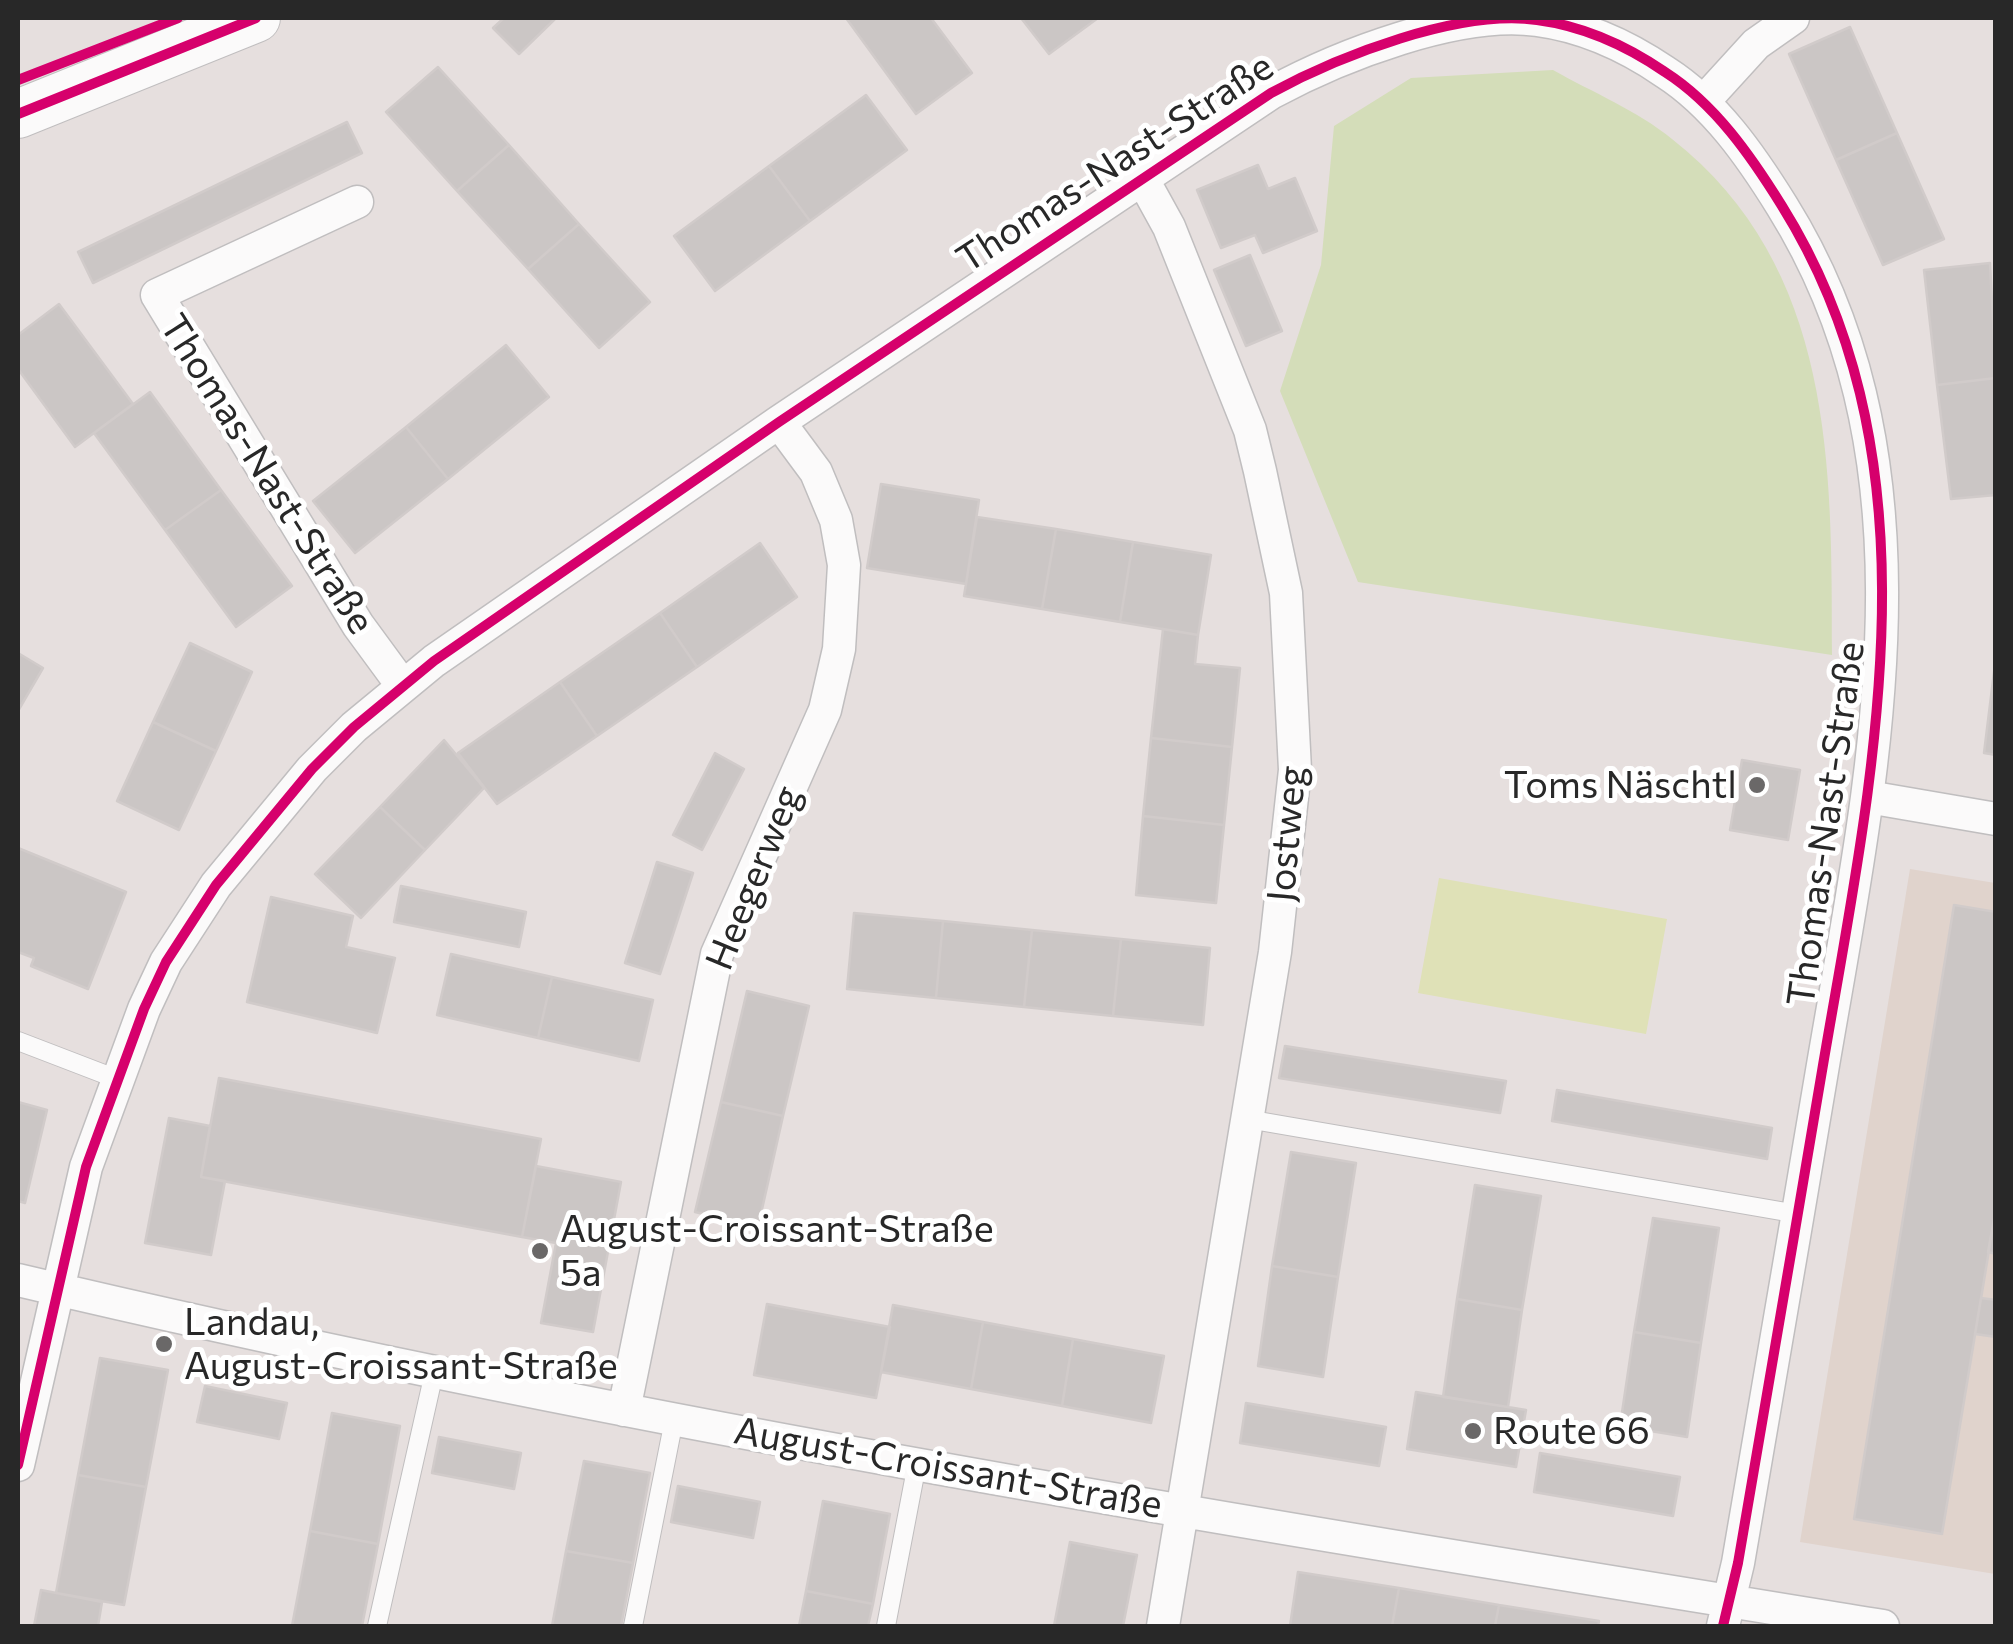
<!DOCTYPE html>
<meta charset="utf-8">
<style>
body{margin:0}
#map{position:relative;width:2013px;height:1644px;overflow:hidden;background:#e6dfde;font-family:Commissioner,sans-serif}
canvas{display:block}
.frame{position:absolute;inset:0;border:20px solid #282828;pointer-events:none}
</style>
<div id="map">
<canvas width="2013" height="1644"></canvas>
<div class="frame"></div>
</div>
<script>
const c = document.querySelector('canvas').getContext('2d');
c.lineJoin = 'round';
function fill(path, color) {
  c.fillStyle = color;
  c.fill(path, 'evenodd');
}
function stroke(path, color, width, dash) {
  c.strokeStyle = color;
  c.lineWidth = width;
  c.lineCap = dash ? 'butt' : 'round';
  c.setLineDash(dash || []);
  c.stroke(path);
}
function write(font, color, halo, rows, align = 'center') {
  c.font = font + ' Commissioner,sans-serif';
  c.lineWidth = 10;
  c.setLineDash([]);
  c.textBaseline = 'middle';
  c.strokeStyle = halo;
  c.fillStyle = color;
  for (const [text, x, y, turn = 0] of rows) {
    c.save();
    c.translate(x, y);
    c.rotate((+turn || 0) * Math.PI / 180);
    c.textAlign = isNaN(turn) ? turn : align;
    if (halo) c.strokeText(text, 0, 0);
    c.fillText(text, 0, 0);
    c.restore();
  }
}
fill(new Path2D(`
 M1910,869l85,14v691l-195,-32z`), '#e0d3cc');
fill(new Path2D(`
 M1553,70c39,22 85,41 119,69 163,128 160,328 160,516l-474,-73 -78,-191 41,-126 13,-139 77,-48z`), '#d4ddb9');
fill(new Path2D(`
 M1439,878l228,41 -21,115 -228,-41z`), '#dfe1b7');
const building = new Path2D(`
 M504,18h52l-37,36 -26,-26z
 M846,18h85l41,55 -56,41z
 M1021,18h77l-49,36z
 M1850,27l47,106 -61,27 -47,-106z
 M438,67l71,78 -52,46 -71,-79z
 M866,95l41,55 -97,71 -41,-55z
 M347,122l15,31 -269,130 -15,-31z
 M1897,133l47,106 -61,26 -47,-105z
 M509,145l70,79 -51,45 -71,-78z
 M1258,165l10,24 27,-11 22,53 -54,22 -8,-18 -34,13 -24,-58z
 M769,166l41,55 -95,70 -41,-55z
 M579,224l71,78 -51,46 -71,-79z
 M1250,255l32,76 -36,15 -32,-76z
 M1990,263l6,115 -59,7 -13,-115z
 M59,304l74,100 -58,43 -57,-78v-34z
 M506,345l43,52 -101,82 -42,-52z
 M1996,378v117l-45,4 -14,-114z
 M150,392l71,98 -56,40 -71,-97z
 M406,427l42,52 -93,74 -42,-52z
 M881,484l98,16 -13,84 -99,-16z
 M221,490l71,96 -56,41 -71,-97z
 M977,517l79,12 -14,80 -78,-13z
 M1056,529l77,13 -13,80 -78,-13z
 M1133,542l78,13 -13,80 -78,-13z
 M760,543l37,54 -100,70 -37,-54z
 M660,613l37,54 -100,69 -37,-54z
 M1163,629l35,6 -3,29 45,4 -8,79 -81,-9z
 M190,643l62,29 -36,79 -63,-29z
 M18,653l25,15 -25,43z
 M1996,656v99l-12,-2z
 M560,682l37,54 -100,68 -39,-51z
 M153,722l63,29 -37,79 -62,-29z
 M1151,738l81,9 -8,78 -81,-9z
 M444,740l40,48 -59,62 -45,-43z
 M715,753l29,16 -42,81 -29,-15z
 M1742,760l58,10 -12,70 -58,-10z
 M380,807l45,43 -64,68 -46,-44z
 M1143,816l81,9 -8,78 -80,-8z
 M18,848l108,44 -38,97 -57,-23 3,-8 -16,-6z
 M657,862l36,11 -33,101 -35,-11z
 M401,886l125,26 -7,35 -125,-25z
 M271,897l82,19 -7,31 49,11 -18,75 -130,-31z
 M1954,905l42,7v296l-54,326 -88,-15z
 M854,913l89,8 -7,77 -89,-9z
 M943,921l89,9 -8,77 -88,-9z
 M1032,930l89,9 -8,77 -89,-9z
 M1121,939l89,9 -7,77 -90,-9z
 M451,954l101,23 -14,61 -101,-23z
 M552,977l101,23 -14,61 -101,-23z
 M747,991l62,15 -26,110 -62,-14z
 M1285,1046l221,35 -6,32 -221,-35z
 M219,1078l322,61 -19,98 -321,-60z
 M1557,1090l215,38 -5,31 -215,-38z
 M18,1102l29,8 -22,93 -7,-2z
 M721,1102l62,14 -25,111 -63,-15z
 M169,1118l41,8 -9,51 24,4 -14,74 -66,-12z
 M1291,1152l65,11 -18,114 -66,-11z
 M536,1166l85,16 -28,150 -52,-9 15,-80 -34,-6z
 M1475,1185l66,11 -19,114 -65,-11z
 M1996,1208v46l-8,-2z
 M1653,1218l66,10 -18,115 -67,-11z
 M1272,1266l66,11 -15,100 -65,-11z
 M1981,1298l15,2v37l-21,-3z
 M1457,1299l65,11 -14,97 -65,-10z
 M767,1304l123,23 -14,71 -122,-23z
 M893,1305l90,17 -12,67 -90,-17z
 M983,1322l90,17 -11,67 -91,-17z
 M1634,1332l67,11 -14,94 -67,-11z
 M1073,1339l91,17 -13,67 -89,-17z
 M100,1358l68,12 -22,117 -68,-12z
 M205,1386l82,17 -8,36 -82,-17z
 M1416,1392l110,18 -10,57 -109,-18z
 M1246,1403l140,24 -7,39 -139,-23z
 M332,1413l68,13 -22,118 -68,-13z
 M439,1437l82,16 -7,36 -82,-16z
 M1540,1453l140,24 -7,39 -139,-24z
 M584,1461l66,12 -17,90 -67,-12z
 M78,1475l68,12 -22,118 -68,-12z
 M678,1486l82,16 -7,36 -82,-16z
 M823,1501l67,13 -17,90 -67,-13z
 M310,1531l68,13 -16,82h-70z
 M1070,1542l67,13 -14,71h-69z
 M566,1551l67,12 -12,63h-69z
 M1298,1572l101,16 -7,38h-102z
 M1399,1588l100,17 -4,21h-103z
 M41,1590l61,12 -4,24h-64z
 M806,1591l67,13 -5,22h-69z
 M1499,1605l100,16 -1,5h-103z`);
fill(building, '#cbc6c5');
stroke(building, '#d1cbca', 2.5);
const service = new Path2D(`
 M18,1041l99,38
 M1247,1119l551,95
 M377,1626l57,-253
 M633,1626l41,-206
 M886,1626l31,-162`);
const minor = new Path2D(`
 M1704,101l52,-57 37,-26
 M1142,178l27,49 81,203 10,41 26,122 9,177 -20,182 -112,674
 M357,202l-200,93 201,330 44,60
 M1868,797l128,22
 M18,1280c615,146 1241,245 1865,346
 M624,1410l93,-456 108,-244 14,-61 5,-84 -8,-45 -20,-48 -37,-50
 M18,1465l68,-298 58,-158 22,-47 50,-77 96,-116 42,-42 80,-66 345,-239 492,-329c68,-37 188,-84 266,-73 46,6 90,26 128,52 50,32 86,84 117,134 164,263 88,580 40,865 -28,164 -55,328 -84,492l-15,63`);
const secondary = new Path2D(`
 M18,114l238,-96`);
stroke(service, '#c0bebf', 20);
stroke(minor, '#c0bebf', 35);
stroke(secondary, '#c0bebf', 50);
stroke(service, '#fbfafa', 18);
stroke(minor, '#fbfafa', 32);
stroke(secondary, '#fbfafa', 48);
stroke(new Path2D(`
 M18,80l160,-62
 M18,114l238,-96
 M18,1465l68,-298 58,-158 22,-47 50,-77 96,-116 42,-42 80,-66 345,-239 492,-329c68,-37 188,-84 266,-73 46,6 90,26 128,52 50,32 86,84 117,134 164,263 88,580 40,865 -28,164 -55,328 -84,492l-15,63`), '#d6006c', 10);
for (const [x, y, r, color] of [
 [1757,785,10,"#6a6868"],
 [540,1251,10,"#6a6868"],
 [164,1344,10,"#6a6868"],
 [1473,1431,10,"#6a6868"]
]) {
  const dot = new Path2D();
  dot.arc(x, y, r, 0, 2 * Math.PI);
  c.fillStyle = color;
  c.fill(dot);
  stroke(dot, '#fff', 4);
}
write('38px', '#282828', '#fff', [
 ["Thomas-Nast-Straße",1115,163,-33],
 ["Thomas-Nast-Straße",267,474,58],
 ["Thomas-Nast-Straße",1826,824,-82],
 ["Jostweg",1287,834,-85],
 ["Heegerweg",754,878,-68],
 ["August-Croissant-Straße",948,1468,10]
]);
write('38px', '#282828', '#fff', [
 ["Toms Näschtl",1737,785,"right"],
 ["August-Croissant-Straße",560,1229],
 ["5a",560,1273],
 ["Landau,",184,1322],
 ["August-Croissant-Straße",184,1366],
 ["Route 66",1493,1431]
], 'left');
</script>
